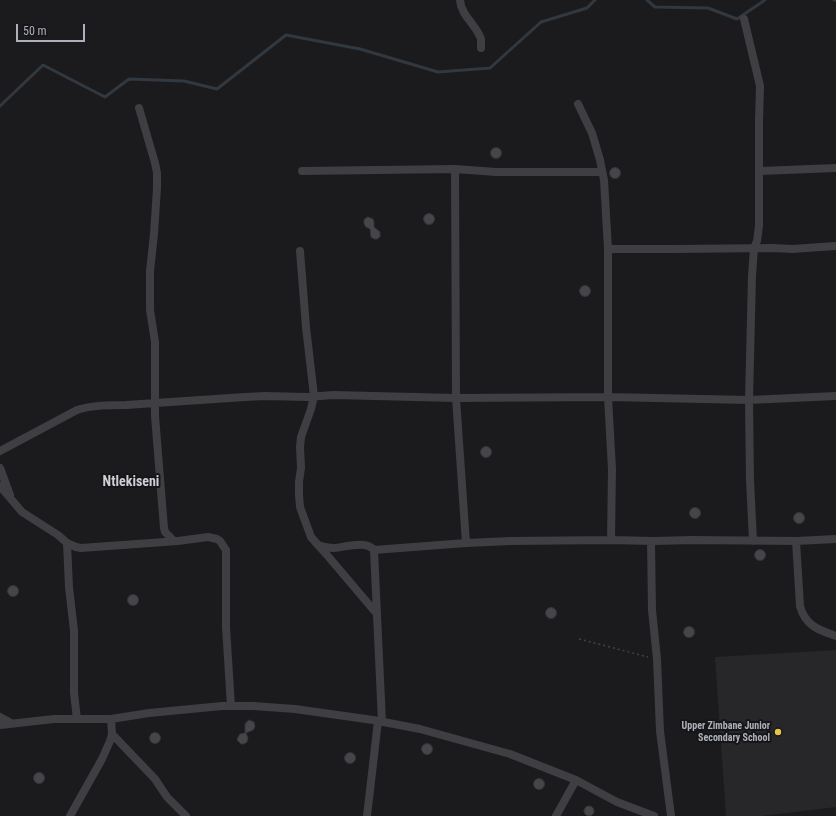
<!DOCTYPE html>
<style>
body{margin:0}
#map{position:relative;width:836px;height:816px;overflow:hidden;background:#1b1b1d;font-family:"Roboto Condensed",sans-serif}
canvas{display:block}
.scale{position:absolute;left:16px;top:24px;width:69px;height:18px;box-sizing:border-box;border:2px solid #aeb1bb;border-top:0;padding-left:5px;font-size:12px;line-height:14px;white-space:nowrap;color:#aeb1bb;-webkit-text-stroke:3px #161618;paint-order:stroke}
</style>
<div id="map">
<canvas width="836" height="816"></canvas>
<div class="scale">50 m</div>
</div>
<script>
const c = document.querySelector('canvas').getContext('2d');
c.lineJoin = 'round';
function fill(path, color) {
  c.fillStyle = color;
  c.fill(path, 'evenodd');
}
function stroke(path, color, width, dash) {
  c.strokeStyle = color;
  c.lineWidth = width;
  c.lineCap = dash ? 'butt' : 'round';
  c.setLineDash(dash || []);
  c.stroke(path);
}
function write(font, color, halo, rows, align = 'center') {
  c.font = font + ' "Roboto Condensed",sans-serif';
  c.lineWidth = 4;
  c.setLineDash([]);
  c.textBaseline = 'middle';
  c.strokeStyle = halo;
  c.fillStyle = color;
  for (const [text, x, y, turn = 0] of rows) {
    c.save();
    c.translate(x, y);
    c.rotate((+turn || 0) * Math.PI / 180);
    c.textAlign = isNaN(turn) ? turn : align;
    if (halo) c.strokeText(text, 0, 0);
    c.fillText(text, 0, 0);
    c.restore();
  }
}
fill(new Path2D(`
 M836,650v157l-74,9h-36l-11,-159z`), '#27272a');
stroke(new Path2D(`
 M647,0l8,7 53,1 29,11 28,-19
 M834,0h2
 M0,106l43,-41 62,32 24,-18 55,2 33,8 69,-54 74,14 78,23 52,-4 51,-46 46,-14 8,-8`), '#313840', 3);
const building = new Path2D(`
 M490.5 153a5.5 5.5 0 1 1 11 0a5.5 5.5 0 1 1-11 0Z
 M609.5 173a5.5 5.5 0 1 1 11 0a5.5 5.5 0 1 1-11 0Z
 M423.5 219a5.5 5.5 0 1 1 11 0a5.5 5.5 0 1 1-11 0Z
 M368,217l5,2 1,3v5l6,5v5l-3,2h-3l-3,-2 -1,-8 -4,-2 -2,-3v-4z
 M579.5 291a5.5 5.5 0 1 1 11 0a5.5 5.5 0 1 1-11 0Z
 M480.5 452a5.5 5.5 0 1 1 11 0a5.5 5.5 0 1 1-11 0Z
 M689.5 513a5.5 5.5 0 1 1 11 0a5.5 5.5 0 1 1-11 0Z
 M793.5 518a5.5 5.5 0 1 1 11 0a5.5 5.5 0 1 1-11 0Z
 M754.5 555a5.5 5.5 0 1 1 11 0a5.5 5.5 0 1 1-11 0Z
 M7.5 591a5.5 5.5 0 1 1 11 0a5.5 5.5 0 1 1-11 0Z
 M127.5 600a5.5 5.5 0 1 1 11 0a5.5 5.5 0 1 1-11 0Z
 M545.5 613a5.5 5.5 0 1 1 11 0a5.5 5.5 0 1 1-11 0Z
 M683.5 632a5.5 5.5 0 1 1 11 0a5.5 5.5 0 1 1-11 0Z
 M249,720l5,2 1,5 -2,3 -7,3 2,5 -1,4 -3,2h-3l-4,-4 1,-3 2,-3 5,-1v-9z
 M149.5 738a5.5 5.5 0 1 1 11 0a5.5 5.5 0 1 1-11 0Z
 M421.5 749a5.5 5.5 0 1 1 11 0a5.5 5.5 0 1 1-11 0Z
 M344.5 758a5.5 5.5 0 1 1 11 0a5.5 5.5 0 1 1-11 0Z
 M33.5 778a5.5 5.5 0 1 1 11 0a5.5 5.5 0 1 1-11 0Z
 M533.5 784a5.5 5.5 0 1 1 11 0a5.5 5.5 0 1 1-11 0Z
 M584 811a5 5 0 1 1 10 0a5 5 0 1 1-10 0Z`);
fill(building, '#45464a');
stroke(building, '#353539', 1);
stroke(new Path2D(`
 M579,639l69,18`), '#424348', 1.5, [2, 3]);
stroke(new Path2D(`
 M460,0c1,16 16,24 21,39 0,3 0,6 0,9
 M744,19l12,50 4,17 -1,35v105l-2,15 -3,7 -2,28 -3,124 1,80 3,61
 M578,104l14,29 8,27 4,20 4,69v148l4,72 -1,71
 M139,108l16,55 2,10v15l-3,46 -4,37v39l5,32v74l9,112 1,4 9,9
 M455,169l1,229 10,145
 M302,171l153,-2 41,3h106
 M760,171l76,-3
 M608,249h66l99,-1 19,1 44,-3
 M300,251l6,76 8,69 -3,13 -10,28 -1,10 1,21 -2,14v13l1,12 11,30 16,18 50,59
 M0,451l77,-41c15,-5 33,-5 49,-5l119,-8 20,-1 43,1 25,-2 123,3 152,-1 141,3 87,-4
 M0,468l10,27
 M0,486l22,26 36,23 9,8 9,4 5,1 97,-7 30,-4 9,2 3,2 6,9v77l5,79
 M651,541l1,69 5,49 3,72 11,85
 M796,541l4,65c5,19 18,24 36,30
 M67,543l2,44 5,44v62l3,26
 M318,545c6,2 11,3 16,3 12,-1 32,-8 40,2l92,-7 45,-2 100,-1 42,1 39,-1 104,1 40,-2
 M374,550l8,172
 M0,717l11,6
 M0,725l54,-6h57l38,-6 73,-7h31l42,3 78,11 47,9 90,25 66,26 41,22 37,14
 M112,734l43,45 12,18 19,19
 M70,816l32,-57 8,-18 2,-7 -1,-15
 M367,816l11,-95
 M556,816l20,-36`), '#3e3e43', 8);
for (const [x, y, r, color] of [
 [778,732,4,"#e5c44b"]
]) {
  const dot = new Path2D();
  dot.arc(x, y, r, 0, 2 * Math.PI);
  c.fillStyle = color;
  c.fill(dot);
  stroke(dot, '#161618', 1.5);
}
write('bold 10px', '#aeb1bb', '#161618', [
 ["Upper Zimbane Junior",770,726],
 ["Secondary School",770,738]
], 'right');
write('bold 14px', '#cfd0d7', '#161618', [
 ["Ntlekiseni",131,482]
]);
</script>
